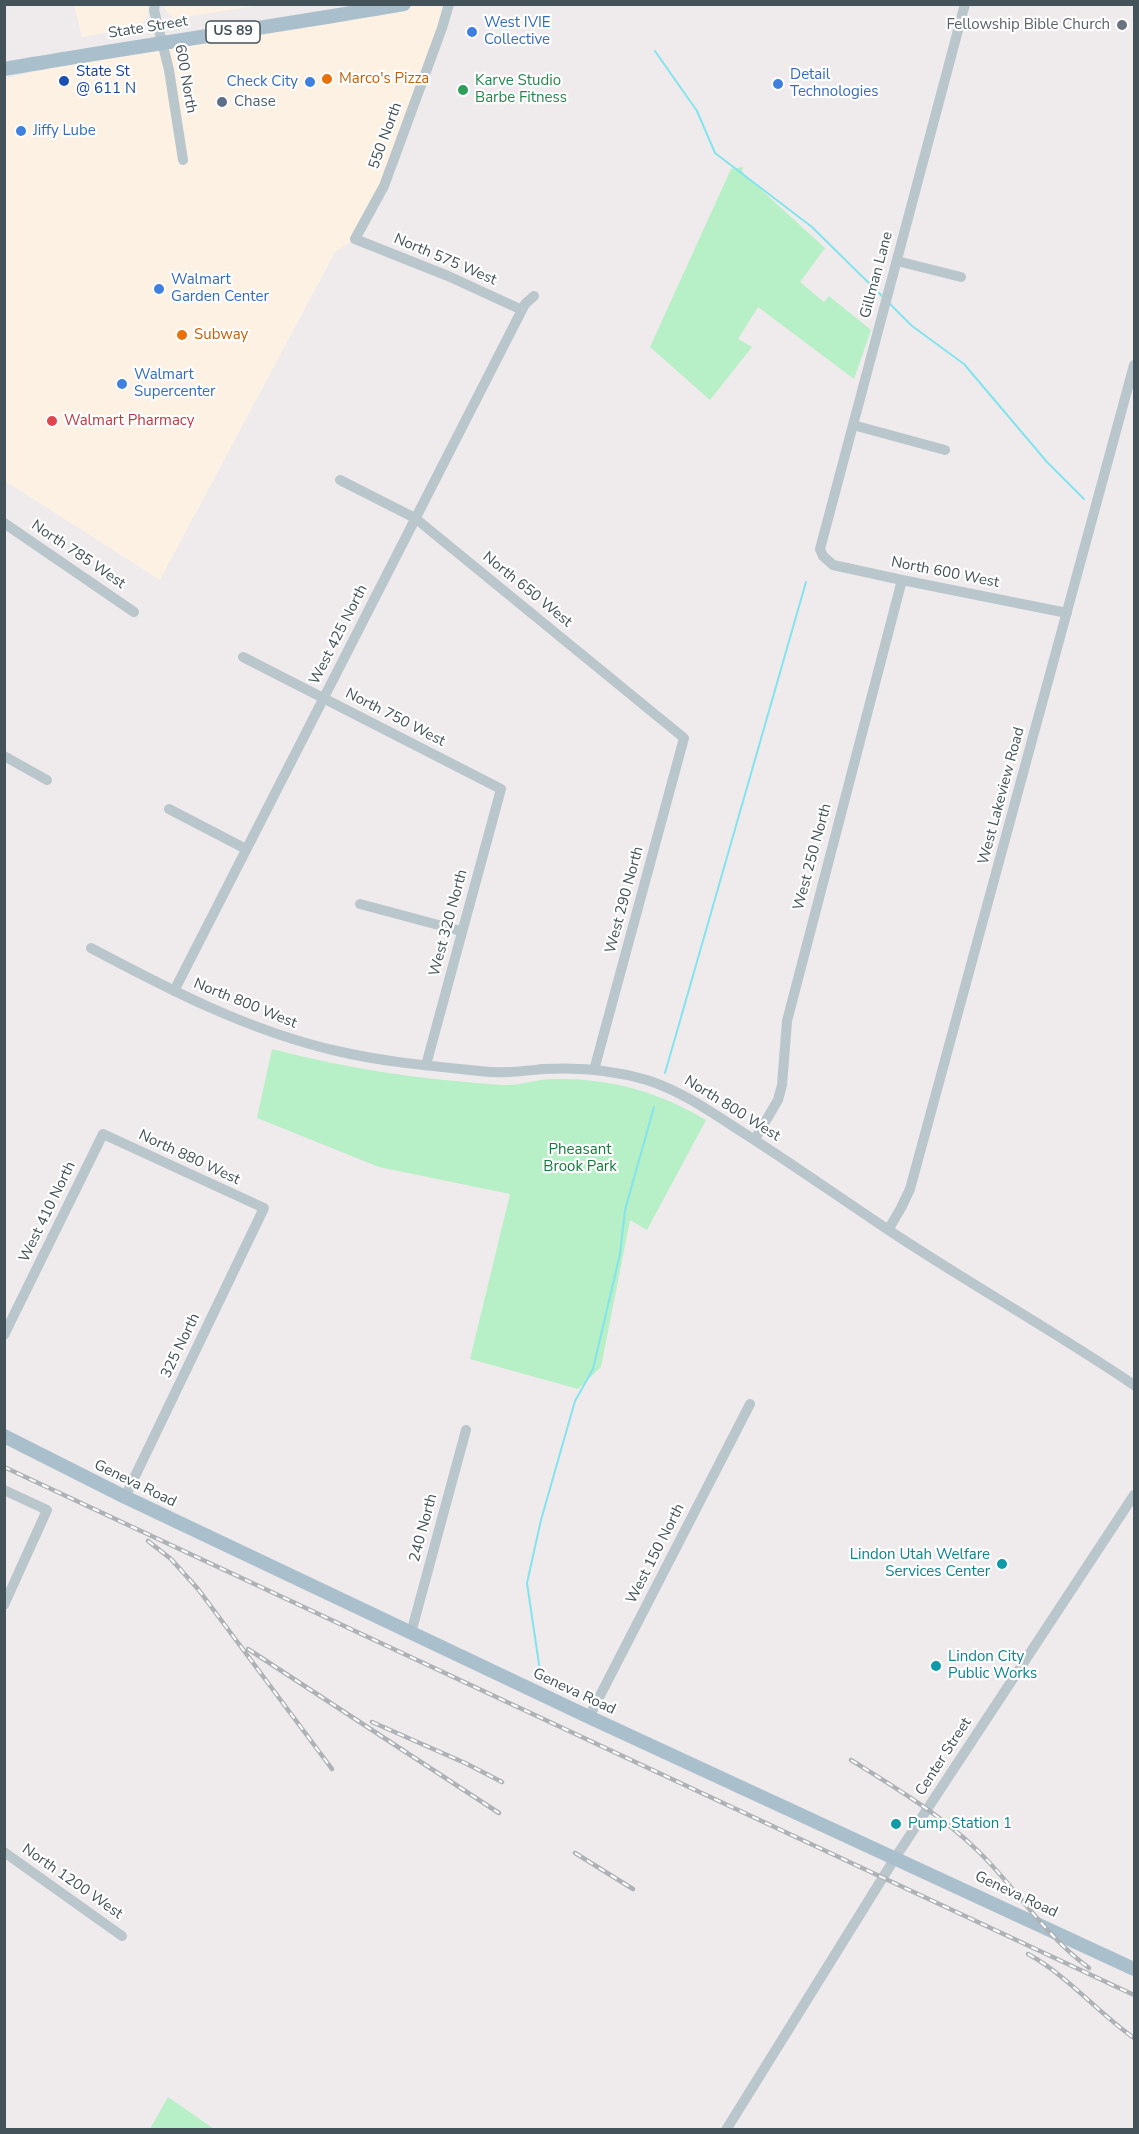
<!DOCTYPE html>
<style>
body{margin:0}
#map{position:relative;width:1139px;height:2134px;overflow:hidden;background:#efebec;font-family:"Nunito Sans",sans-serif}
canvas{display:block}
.frame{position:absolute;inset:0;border:6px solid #445259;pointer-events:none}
</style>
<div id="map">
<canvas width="1139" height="2134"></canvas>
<div class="frame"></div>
</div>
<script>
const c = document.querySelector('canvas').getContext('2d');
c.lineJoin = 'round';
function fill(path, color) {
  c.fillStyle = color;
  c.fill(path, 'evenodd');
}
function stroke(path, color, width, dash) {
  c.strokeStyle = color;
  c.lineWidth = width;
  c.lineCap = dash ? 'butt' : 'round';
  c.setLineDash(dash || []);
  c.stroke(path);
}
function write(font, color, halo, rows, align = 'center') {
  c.font = font + ' "Nunito Sans",sans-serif';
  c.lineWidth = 4.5;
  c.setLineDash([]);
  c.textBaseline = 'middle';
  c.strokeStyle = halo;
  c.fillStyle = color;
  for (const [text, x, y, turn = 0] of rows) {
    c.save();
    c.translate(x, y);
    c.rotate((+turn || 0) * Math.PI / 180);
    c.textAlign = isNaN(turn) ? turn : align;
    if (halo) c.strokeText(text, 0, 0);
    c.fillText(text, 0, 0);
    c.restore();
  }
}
fill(new Path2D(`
 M74,5h74v10l-7,12 -59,10z
 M162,5v-1l99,1 -88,14z
 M400,5h49l-65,181 -29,53 -20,13 -175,328 -155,-99 -1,-402 159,-37z`), '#fcf1e3');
fill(new Path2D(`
 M743,167l-1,4 3,4 80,73 -25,34 24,20 5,-6 42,34 -17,49 -96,-72 -20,32 14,8 -42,53 -60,-53 81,-178z
 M272,1049c75,20 153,31 231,36 17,1 33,-6 50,-6 57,-1 104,12 153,41l-59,110 -17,-10 -29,147 -23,22 -108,-30 40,-165 -131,-27 -122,-49z
 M168,2097l46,32h-64z`), '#b7efc6');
stroke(new Path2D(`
 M655,51l42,60 18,42 97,74 72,71
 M890,304l22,22 52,38 83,98 37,37
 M665,1073l141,-491
 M540,1671l-13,-88 14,-63 34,-119 18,-32 27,-115 5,-44 29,-103`), '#83e4ed', 2);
stroke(new Path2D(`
 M155,4l-1,6 15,60 14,90
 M449,4l-7,24 -58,158 -29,53 93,37 74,34
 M965,4l-145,545 3,7 10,9 69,15 165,33
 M897,261l64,16
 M853,425l92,25
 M340,480l75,38 269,220 -90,332
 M4,523l130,89
 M243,657l258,132 -75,276
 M4,756l43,24
 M169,809l77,40
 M360,904l101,27
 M91,948c79,42 158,83 246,103 47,11 95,15 143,20 22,3 43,0 64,-2 35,-2 70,1 103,11 34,11 63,31 92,50 49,31 97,65 145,97 82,55 169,103 250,158
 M174,991l351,-687 9,-8
 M755,1139l23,-39 4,-15 5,-64 115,-441
 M888,1230l13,-22 9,-19 224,-824
 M4,1335l99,-201 161,74 -139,289
 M4,1490l43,20 -43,95
 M411,1633l55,-203
 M589,1717l161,-313
 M4,1852l118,84
 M726,2130l169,-272 239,-363`), '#b9c6cc', 10);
stroke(new Path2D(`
 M4,69c133,-23 267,-42 400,-65
 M4,1436l121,61 464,220 545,252`), '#aabfcc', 14);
const rail = new Path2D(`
 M4,1467l1130,528
 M148,1541l23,18 27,30 134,180
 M248,1649l251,164
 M372,1722l93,41 37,19
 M851,1760c45,28 90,55 127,91 40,39 65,83 111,117
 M575,1853l58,36
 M1028,1954c40,22 69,58 106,84`);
stroke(rail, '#aeb2b7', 4.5);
stroke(rail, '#fff', 2, [7]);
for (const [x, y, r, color] of [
 [1122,25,6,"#6b7280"],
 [472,32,6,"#3f7fe0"],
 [327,79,6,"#e8710a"],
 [64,81,6,"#1a4fb4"],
 [310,82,6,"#3f7fe0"],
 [778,84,6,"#3f7fe0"],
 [463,90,6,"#2e9e5b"],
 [222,102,6,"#5c6f8a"],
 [21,131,6,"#3f7fe0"],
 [159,289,6,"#3f7fe0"],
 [182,335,6,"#e8710a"],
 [122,384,6,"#3f7fe0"],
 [52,421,6,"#e0444e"],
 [1002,1564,6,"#0f9aa8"],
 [936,1666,6,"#0f9aa8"],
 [896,1824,6,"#0f9aa8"]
]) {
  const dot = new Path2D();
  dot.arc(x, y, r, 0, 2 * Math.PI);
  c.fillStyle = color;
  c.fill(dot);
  stroke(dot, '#fff', 2);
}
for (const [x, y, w] of [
 [233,32,54]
]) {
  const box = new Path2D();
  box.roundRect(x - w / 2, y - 11, w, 22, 4.5);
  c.fillStyle = '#fff';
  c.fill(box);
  stroke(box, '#445259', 1.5);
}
write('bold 14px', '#445259', null, [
 ["US 89",233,32]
]);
write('15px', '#366cbe', '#fff', [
 ["West IVIE",484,23],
 ["Collective",484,40],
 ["Detail",790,75],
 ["Technologies",790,92],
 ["Check City",298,82,"right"],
 ["Jiffy Lube",33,131],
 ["Walmart",171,280],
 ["Garden Center",171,297],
 ["Walmart",134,375],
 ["Supercenter",134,392]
], 'left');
write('15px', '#5b616d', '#fff', [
 ["Fellowship Bible Church",1110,25]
], 'right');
write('15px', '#445259', '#fff', [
 ["State Street",148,28,-9],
 ["600 North",185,79,80],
 ["550 North",386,136,-70],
 ["North 575 West",445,260,23],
 ["Gillman Lane",877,275,-75],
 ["North 785 West",78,555,34],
 ["North 600 West",945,573,11],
 ["North 650 West",527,590,39],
 ["West 425 North",339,635,-63],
 ["North 750 West",395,718,27],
 ["West Lakeview Road",1002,796,-75],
 ["West 250 North",813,857,-75],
 ["West 290 North",625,900,-75],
 ["West 320 North",449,923,-75],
 ["North 800 West",245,1004,22],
 ["North 800 West",732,1109,32],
 ["North 880 West",189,1158,25],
 ["West 410 North",48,1212,-64],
 ["325 North",181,1346,-64],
 ["Geneva Road",135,1484,26],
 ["240 North",424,1528,-75],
 ["West 150 North",656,1554,-63],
 ["Geneva Road",574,1692,25],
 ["Center Street",944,1757,-57],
 ["North 1200 West",72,1882,35],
 ["Geneva Road",1016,1895,25]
]);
write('15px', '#164399', '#fff', [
 ["State St",76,72],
 ["@ 611 N",76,89]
], 'left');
write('15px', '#c56008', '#fff', [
 ["Marco's Pizza",339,79],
 ["Subway",194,335]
], 'left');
write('15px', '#27864d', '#fff', [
 ["Karve Studio",475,81],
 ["Barbe Fitness",475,98]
], 'left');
write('15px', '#4e5e75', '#fff', [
 ["Chase",234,102]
], 'left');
write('15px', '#be3a42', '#fff', [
 ["Walmart Pharmacy",64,421]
], 'left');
write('15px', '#147b3b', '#fff', [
 ["Pheasant",580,1150],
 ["Brook Park",580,1167]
]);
write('15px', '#0d838f', '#fff', [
 ["Lindon Utah Welfare",990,1555,"right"],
 ["Services Center",990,1572,"right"],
 ["Lindon City",948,1657],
 ["Public Works",948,1674],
 ["Pump Station 1",908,1824]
], 'left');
</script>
